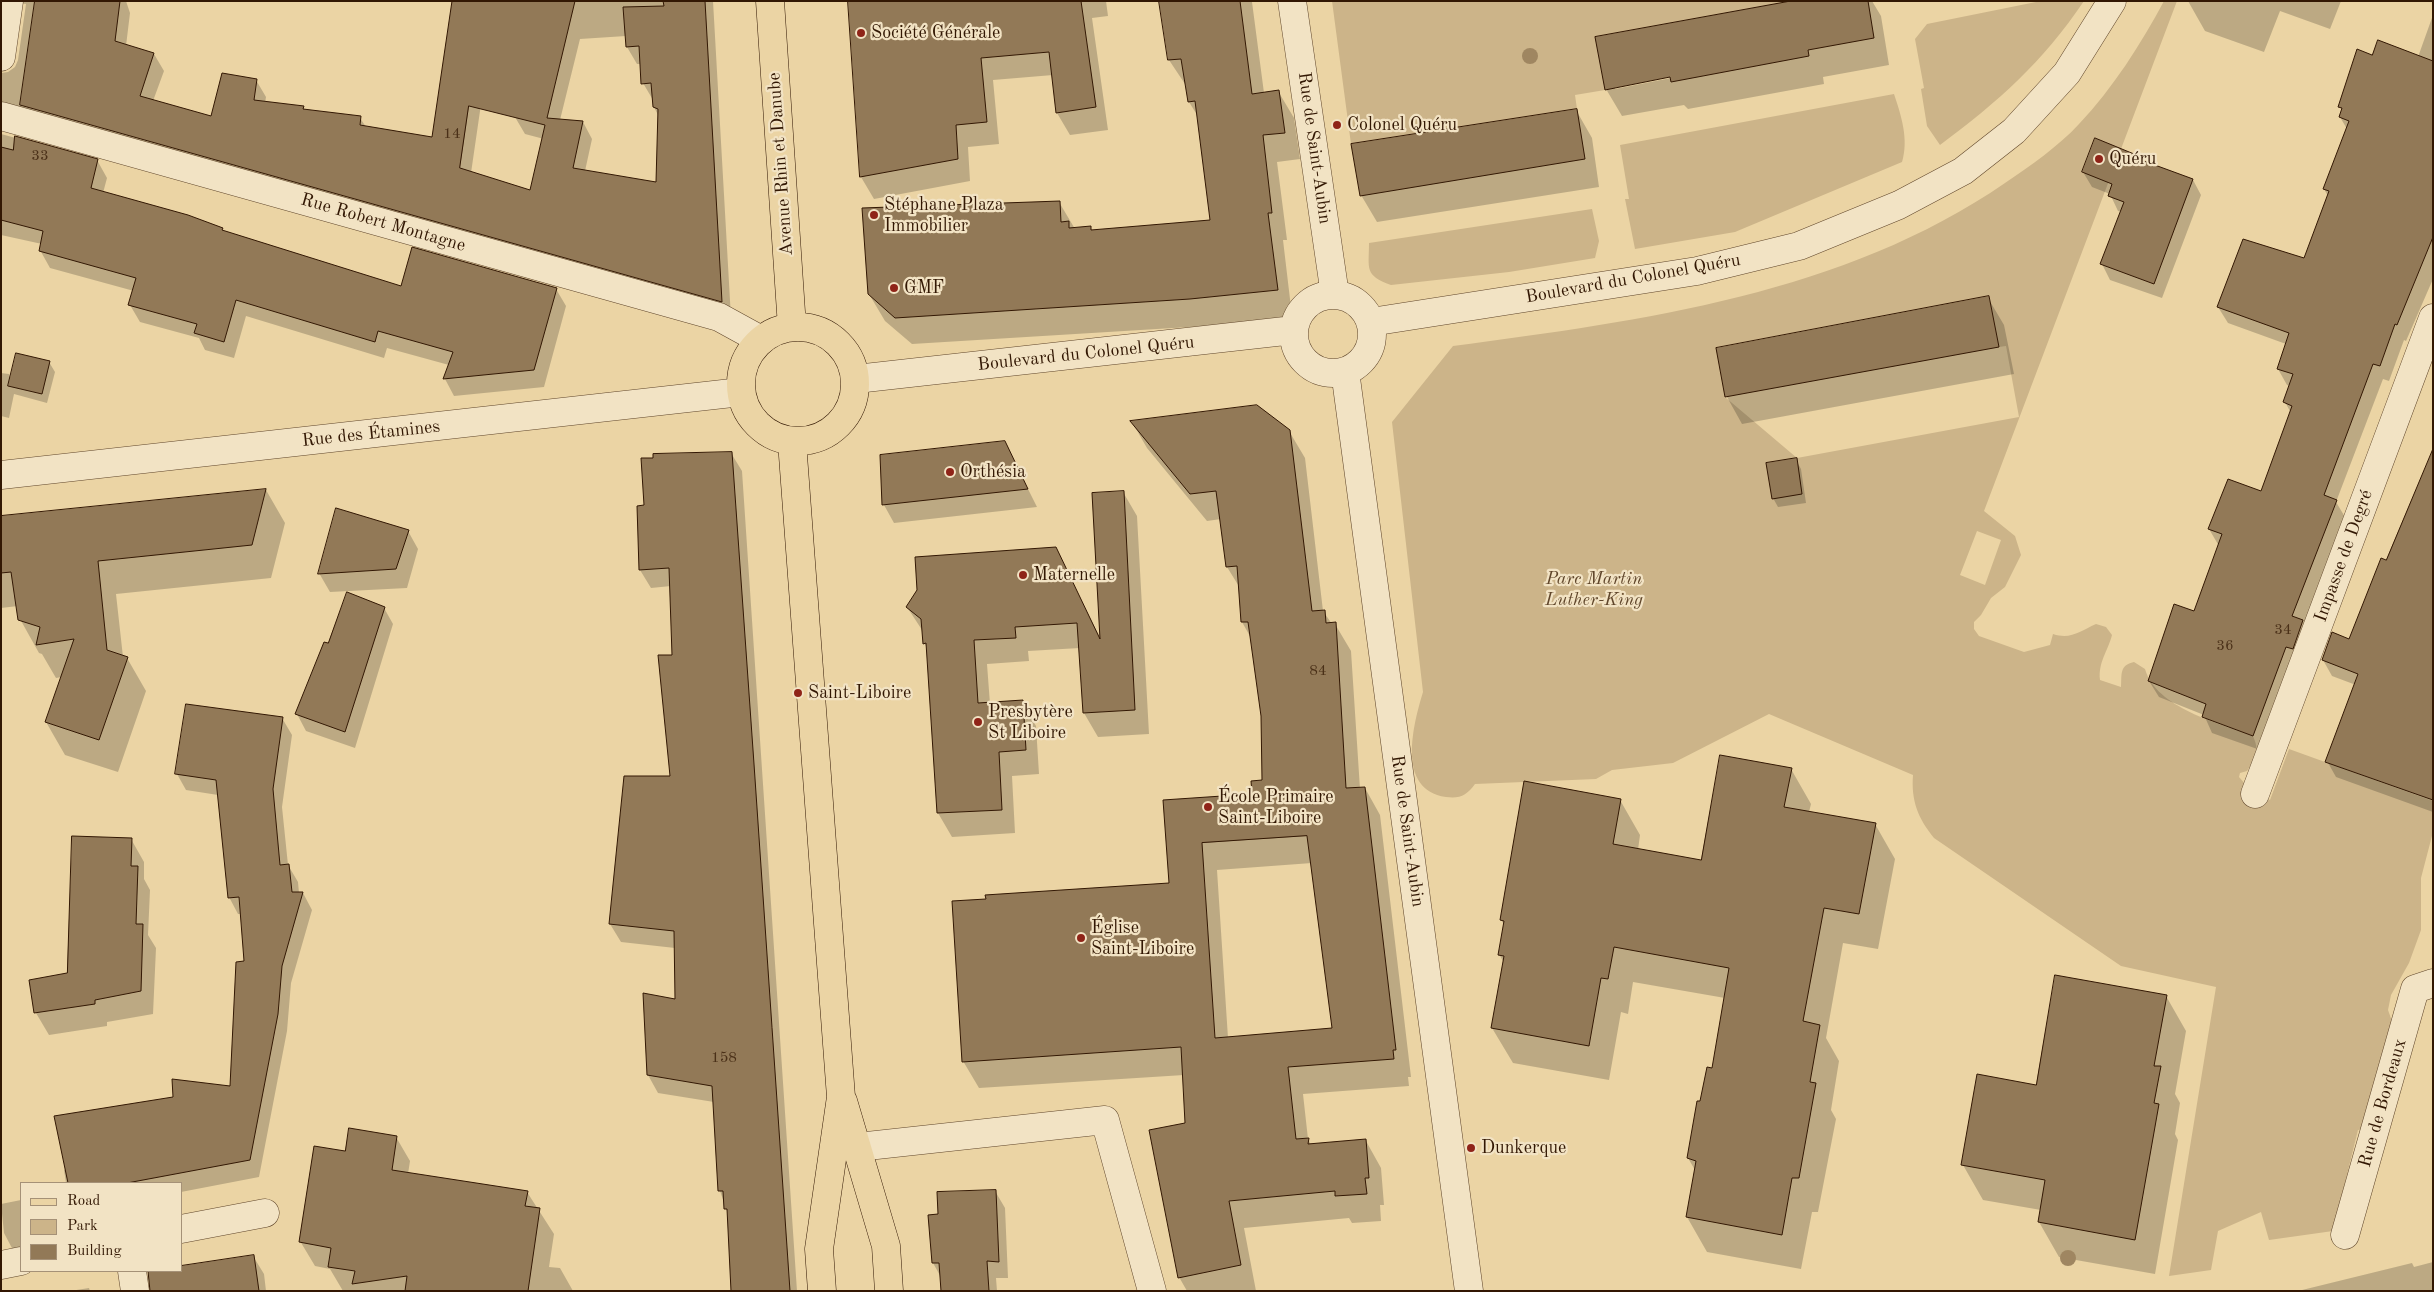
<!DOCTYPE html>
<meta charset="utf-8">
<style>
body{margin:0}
#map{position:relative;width:2434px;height:1292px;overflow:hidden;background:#ebd4a4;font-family:"Old Standard TT",serif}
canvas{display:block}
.frame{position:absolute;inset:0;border:2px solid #321703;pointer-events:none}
.legend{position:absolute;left:20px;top:1182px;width:162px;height:90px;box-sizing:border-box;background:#f2e3c4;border:1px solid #a59177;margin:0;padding:6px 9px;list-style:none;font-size:15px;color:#321703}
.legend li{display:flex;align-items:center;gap:10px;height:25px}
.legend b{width:25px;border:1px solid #a59177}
</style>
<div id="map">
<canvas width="2434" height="1292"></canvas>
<div class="frame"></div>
<ul class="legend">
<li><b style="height:6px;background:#ebd4a4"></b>Road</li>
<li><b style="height:14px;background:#ccb489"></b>Park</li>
<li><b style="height:14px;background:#927957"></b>Building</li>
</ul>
</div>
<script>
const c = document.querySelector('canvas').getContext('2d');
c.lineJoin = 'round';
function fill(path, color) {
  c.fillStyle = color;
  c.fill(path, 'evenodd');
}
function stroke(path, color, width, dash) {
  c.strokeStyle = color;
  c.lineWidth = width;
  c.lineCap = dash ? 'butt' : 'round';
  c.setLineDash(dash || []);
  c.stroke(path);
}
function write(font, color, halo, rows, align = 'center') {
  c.font = font + ' "Old Standard TT",serif';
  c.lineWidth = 4.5;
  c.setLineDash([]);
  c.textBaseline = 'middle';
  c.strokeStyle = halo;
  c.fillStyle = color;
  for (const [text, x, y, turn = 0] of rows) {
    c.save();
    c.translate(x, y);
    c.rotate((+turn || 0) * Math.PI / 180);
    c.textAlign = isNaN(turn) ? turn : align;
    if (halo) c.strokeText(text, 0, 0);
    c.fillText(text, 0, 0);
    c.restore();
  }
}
fill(new Path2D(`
 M1332,1h459l-186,89 -30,5 2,14 -226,35z
 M2041,1h43c-42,62 -85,100 -144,144l-13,-19 -6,-37 3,-1 -9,-49 12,-15z
 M2164,1h13l-193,510 31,25 6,19 -16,32 -14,11 -10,17 -7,7v7l5,7 45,16 26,-7 3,-11c18,6 27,-3 43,-10l10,3 6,8c-4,16 -14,27 -12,45l21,7c1,-12 -2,-22 13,-25l11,7c11,39 74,54 108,67 7,16 3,22 -6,35l-7,2 -1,4 14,16 17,7 19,-51 144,52v31l-12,46v52l-12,33 -18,32 -3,15 5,14 -26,105 -9,1 -25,101 -64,9 -8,-28 -43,19 -7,39 -42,6 47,-289 -95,-21 -187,-128c-16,-20 -23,-37 -21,-63l-144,-61 -96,49 -61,7 -16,9 -121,5c-8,11 -15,15 -29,13 -50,-7 -33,-72 -23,-105l-31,-270 61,-76c189,-25 391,-52 552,-163 25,-17 54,-37 74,-59 34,-36 62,-80 85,-123zM2095,138l21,9 -13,33 -21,-8zM1989,296l10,51 7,-1 13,71 -222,41 -72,-61 -8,-50zM1977,531l24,9 -16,45 -25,-10z
 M1894,94c7,21 15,45 8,68l-167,70 -100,17 -10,-50h4l-9,-54z
 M1592,209l7,32 -4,17 -86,14 -118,13c-27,-10 -22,-16 -22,-42z`), '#ccb489');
fill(new Path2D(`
 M1,1h125l4,12 -4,33 28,8 10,17 -11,30 59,16 44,-37 10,17 -1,6 38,4 2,3 55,8 6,9 67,11 63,-137 -25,172 60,18 13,-52 -19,-5 -10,-17 28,-116h170l18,317 -730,-197v-48l7,-1 7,-5 3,-7 8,-56zM626,36l1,11 10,17h4l2,19 10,17 1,7 5,10 -2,66 -72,-12 7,-32 -9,-17 -23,-2 20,-81z
 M850,1h256l2,15 -16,2 16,112 -38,5 -13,-22 -4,-38 -60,5 6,64 -31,3 2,34 -96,18 -13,-22z
 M1159,1h97l-4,1 12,91 14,-2 16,27 6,41 -23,3 10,78h-4l9,76 -86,10 -294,18 -27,-23 -16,-27 190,-92 16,27 15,-2 3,5 119,-11 -13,-103 -10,-16 -2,-15 -18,-27z
 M1798,1h74l9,15 8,49 -66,12 1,7 -136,25 -4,-4 -62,11 -16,-27zM1676,75v2l-61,12v-2z
 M2188,1h153l-11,28 -50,-18 -16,41 -59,-21z
 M2433,15v264l-27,62 -2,-1 -15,41 -6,-2 -47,123 9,15 -41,107 8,13 -49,114 -51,-18 -8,-18 -45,-18 -10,-16 46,-68 24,-67 -10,-17 53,-37 29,-79 -6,-11 6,-16 -4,-1 -9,-16 8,-25 -58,-21 -10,-16 87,-48 23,-63 -4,-7 23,-60 -7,-12 2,-6 -2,-4 33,-51 45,1z
 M1576,110l16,28 7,49 -222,35 -16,-27z
 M1,134l96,26 10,18 -4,15 299,94 154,2 10,17 -22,81 -90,9 -9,-17 4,-14 -62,-17 -3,10 -138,-42 -12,42 -29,-8 -6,-12 -59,-16 -10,-17 4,-14 -84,-23 -10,-18 2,-6 -41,-9z
 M2133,155l2,4 58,21 8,15 -39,103 -52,-18 -8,-16 20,-52 -4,-1 -8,-17 -18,-7 -9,-15z
 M1988,298l16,27 10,49 -272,50 -15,-27z
 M49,362l6,10 -8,31 -33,-9 -5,24 -8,-2v-43l8,1 2,5z
 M1132,422l157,9 16,27 18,153 9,13h3l16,27 9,138 5,-1 15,27 31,262h-3l1,9 -106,8 5,45 3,6 55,-4 15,27 3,37h-4l1,16 -29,2 -3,-5 -105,10 12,63h-69l-8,-14 7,-153 -2,-49 -205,13 -16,-27 24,-161 183,-15 -6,-84 89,-6 10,-14 -1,-65 -11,-78 -9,-16 -2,-34 -13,-21 -6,-48 -14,2 -60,-73zM1312,863l22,166 -106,9 -11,-168z
 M1005,443l32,64 -143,16 -10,-18z
 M731,453l11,18 55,820h-64l-5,-77 -8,-23 -6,-89 -56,-9 -10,-18 28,-75 -1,-52 -54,-6 -11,-18 61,-146 3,-122 -3,-70 -20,2 -11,-18 6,-63z
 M1796,460l5,9 5,34 -28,4 -5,-9z
 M266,490l19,33 -14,55 -155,16 7,63 4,1 19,33 -28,81 -53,-17 -19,-33 16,-45 -6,1 -14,-24 -3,-1 -19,-34 -2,-13 -17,2v-90z
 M1123,492l14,24 12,218 -51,3 -14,-24 -4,-65 -52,3 1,10 -42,3 3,40 32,-2 14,24 3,48 -27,2 3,57 -63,4 -14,-24 -10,-164 -4,-6v-10l-17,-26 148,-58 46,90z
 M408,531l10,18 -11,39 -77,4 -11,-19z
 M384,608l9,16 -38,124 -49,-17 -9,-17 32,-70z
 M2433,620v192l-97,-35 -9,-16 29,-76 -24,-9 -9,-16 27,-19z
 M282,718l10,17 -10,72 6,58 10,17 1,11h4l9,17 -21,73 -4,48 -28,146 -78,15v-9h-115l-2,-13 110,-72 58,-11 14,-125 -5,-48h-3l-9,-17 -11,-102 -32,-5 -9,-16z
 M1791,769l20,35 -2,8 66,12 20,35 -17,90 -35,-6 -17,95 13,23 -8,49 5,9 -18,93h-6l-11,57 -94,-17 -20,-35 8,-47 -7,-12 13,-55 12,-34 12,-71 -92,-16 -5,32 -7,-2 -12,68 -96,-17 -21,-35 12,-65 -5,-9 5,-29 -3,-6 119,-119 20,35 -2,15 64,11z
 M131,839l13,23v17l6,11 -2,45 8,13 -3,66 -46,8v4l-58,9 -13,-22 32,-39z
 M2166,996l20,35 -11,63 5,9 -5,31 3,6 -23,134 -96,-17 -20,-35 2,-12 -58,-10 -20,-35 74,-79z
 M396,1137l14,24 -2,13 119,18 27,42 -5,33 11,1 13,23h-230l-13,-22 -15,-3 -15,-25 46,-88z
 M995,1191l10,17 3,70h-12l1,13h-54l-1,-12 -9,-16 -3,-47h9z
 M21,1200v49l-8,1 -9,-17 -3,-29z
 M253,1256l11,18 2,17h-75z
 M2433,1262v29h-135l114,-28 2,4z
 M89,1288l1,3h-20z`), '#0003');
const building = new Path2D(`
 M35,1h85l-5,40 39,12 -14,43 71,20 11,-43 35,6 -3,21 50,6 -1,3 58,7 -1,9 72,12 20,-136h123l-28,117 36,3 -10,47 83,14 2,-73 -5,-2 -2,-24 -10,1 -2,-38 -13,1 -3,-40 41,-1 -1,-5h42l17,301 -702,-197zM469,106l76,19 -15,65 -70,-22z
 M848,1h233l15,106 -40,6 -7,-61 -68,6 6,64 -31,3 2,34 -98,18z
 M1159,1h81l12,93 27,-4 6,43 -22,2 9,78h-4l10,77 -88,9 -295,19 -27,-24 -6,-86 198,-7 1,21 8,-1v7l22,-2v4l119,-10 -15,-119 -7,1 -7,-43 -13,1z
 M1791,1h77l6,37 -66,12 1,6 -138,26 -1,-5 -65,13 -10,-53z
 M2378,40l55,21v176l-36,88 -2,-1 -15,42 -7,-2 -49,131 13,5 -45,116 11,4 -10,29 -7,-2 -33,89 -51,-19 4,-13 -58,-23 26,-77 20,7 28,-77 -14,-5 20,-50 33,12 31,-85 -9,-4 10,-28 -16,-5 12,-36 -72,-26 26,-68 61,19 25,-67 -6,-2 26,-68 -10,-4 3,-9 -4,-1 19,-58 15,6z
 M1577,109l8,50 -225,37 -9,-52z
 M15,136l83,23 -7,29 97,27 35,13 -1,2 179,56 11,-39 145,41 -23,82 -91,9 10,-27 -75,-21 -3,11 -139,-42 -12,42 -30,-9 3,-9 -69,-19 8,-27 -97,-27 4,-20 -42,-11v-73l12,3z
 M2095,138l39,16 -1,3 60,22 -39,105 -54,-20 24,-62 -16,-6 4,-12 -30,-12z
 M1989,296l10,51 -274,50 -9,-49z
 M16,353l34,8 -8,33 -34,-8z
 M1257,405l33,25 22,181 13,-1 1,13 10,-1 10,166 19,-1 31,263h-3l1,9 -106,8 8,72 13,-1 -1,6 58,-5 3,39h-4l2,16 -32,2v-5l-106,10 12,64 -63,13 -29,-148 36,-7 -4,-76 -219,15 -10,-161 34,-2 -1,-4 184,-12 -6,-83 89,-6 -1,-13 11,-1 -1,-64 -13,-94h-7l-4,-56 -11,1 -10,-76 -26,3 -60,-73zM1307,836l25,192 -117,10 -13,-195z
 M1005,441l23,48 -146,16 -2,-50z
 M2433,449v351l-108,-38 33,-88 -36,-14 10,-28 17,7 32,-81 5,2z
 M732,452l22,312 36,527h-59l-4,-82h-3l-1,-18h-5l-6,-105 -65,-11 -4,-82 32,6 -1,-68 -65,-7 15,-148h46l-12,-121h14l-3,-87 -30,2 -2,-64 7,-1 -3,-47h12v-4z
 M1797,458l5,36 -30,5 -6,-36z
 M266,489l-14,56 -154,16 9,89 21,7 -29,83 -54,-18 29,-83 -38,6 4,-18 -22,-7 -7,-48 -10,1v-57z
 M1124,491l11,219 -52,3 -6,-90 -62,4 1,11 -42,2 4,63 45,-3 3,50 -27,2 3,58 -65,3 -11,-170 -3,1 -2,-25 -15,-12 11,-17 -2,-33 141,-10 44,92 -8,-146z
 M336,508l73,22 -13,39 -78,5z
 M347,592l38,15 -40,125 -50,-18 29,-72 4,1z
 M186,704l97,13 -10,72 7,76 9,-1 3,28h11l-21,74 -4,48 -28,146 -123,23h-59l-14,-67 119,-19 -1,-18 58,7 6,-124 8,-1 -5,-64 -11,1 -12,-118 -41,-6z
 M1720,755l72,13 -8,39 92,16 -17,91 -35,-6 -21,113 17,4 -10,57 6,1 -17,95h-7l-10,57 -96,-18 10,-56 -9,-3 10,-57h3l7,-34 5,1 17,-100 -115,-21 -6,32 -7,-1 -12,68 -98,-18 13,-72 -6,-1 6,-34 -4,-1 24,-139 97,18 -8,45 88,16z
 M72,836l60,2 -1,28h7l-2,58h7l-2,67 -46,9v4l-61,9 -5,-33 38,-7z
 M2055,975l112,20 -13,71h7l-7,37 5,1 -24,136 -97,-18 7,-42 -84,-15 16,-91 59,11z
 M349,1128l48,8 -5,34 136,21 -3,15 15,2 -12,83h-123l2,-15 -55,8 3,-13 -27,-4 3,-19 -32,-6 15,-96 31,5z
 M996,1190l3,72 -12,-1 2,30h-48l-2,-28h-7l-4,-48 10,-1 -1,-22z
 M254,1255l5,36h-109l-2,-20h33v-5z`);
fill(building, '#927957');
stroke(building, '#321703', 1);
const minor = new Path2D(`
 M1292,1l43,294
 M1,57l8,-56
 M1,116l718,201 42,23
 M1294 334a39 39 0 1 1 78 0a39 39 0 1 1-78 0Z
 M1371,322l326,-51 102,-25 100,-41 64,-34 51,-40 53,-58 45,-72
 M1345,371l124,920
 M856,379l438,-49
 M1,475l740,-83
 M2255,794l178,-476
 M858,1147l247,-27 47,171
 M181,1229l84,-16
 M2345,1235l70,-246 18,-6
 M1,1265l20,-4
 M132,1271l3,20`);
const major = new Path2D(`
 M770,1l22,326
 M741 384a57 57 0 1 1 114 0a57 57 0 1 1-114 0Z
 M792,442l49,655 -22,152 3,42
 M843,1101l43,145 3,45`);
stroke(minor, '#60462b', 29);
stroke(major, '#321703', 29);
stroke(minor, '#f2e3c4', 28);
stroke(major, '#ebd4a4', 28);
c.fillStyle = '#9f8661';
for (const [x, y] of [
 [1530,56],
 [2068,1258]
]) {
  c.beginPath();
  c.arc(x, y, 8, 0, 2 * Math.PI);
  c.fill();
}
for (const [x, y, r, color] of [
 [861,33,5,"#8f2418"],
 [1337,125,5,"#8f2418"],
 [2099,159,5,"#8f2418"],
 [874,215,5,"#8f2418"],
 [894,288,5,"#8f2418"],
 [950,472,5,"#8f2418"],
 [1023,575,5,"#8f2418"],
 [798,693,5,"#8f2418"],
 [978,722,5,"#8f2418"],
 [1208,807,5,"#8f2418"],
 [1081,938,5,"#8f2418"],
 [1471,1148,5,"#8f2418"]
]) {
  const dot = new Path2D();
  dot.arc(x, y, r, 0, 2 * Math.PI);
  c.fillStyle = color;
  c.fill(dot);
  stroke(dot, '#f2e3c4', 2);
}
write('15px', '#4a3018', null, [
 ["14",452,134],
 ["33",40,156],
 ["34",2283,630],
 ["36",2225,646],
 ["84",1318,671],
 ["158",724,1058]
]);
write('18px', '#321703', '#f2e3c4', [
 ["Société Générale",871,33],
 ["Colonel Quéru",1347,125],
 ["Quéru",2109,159],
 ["Stéphane Plaza",884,205],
 ["Immobilier",884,226],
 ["GMF",904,288],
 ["Orthésia",960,472],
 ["Maternelle",1033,575],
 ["Saint-Liboire",808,693],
 ["Presbytère",988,712],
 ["St Liboire",988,733],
 ["École Primaire",1218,797],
 ["Saint-Liboire",1218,818],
 ["Église",1091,928],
 ["Saint-Liboire",1091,949],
 ["Dunkerque",1481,1148]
], 'left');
write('18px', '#321703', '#f2e3c4', [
 ["Rue de Saint-Aubin",1314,148,82],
 ["Avenue Rhin et Danube",781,164,-94],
 ["Rue Robert Montagne",383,223,16],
 ["Boulevard du Colonel Quéru",1633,279,-10],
 ["Boulevard du Colonel Quéru",1086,354,-6],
 ["Rue des Étamines",371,434,-6],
 ["Impasse de Degré",2344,556,-70],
 ["Rue de Saint-Aubin",1407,831,82],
 ["Rue de Bordeaux",2383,1103,-74]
]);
write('italic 18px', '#60462b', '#f2e3c4', [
 ["Parc Martin",1594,579],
 ["Luther-King",1594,600]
]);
</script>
